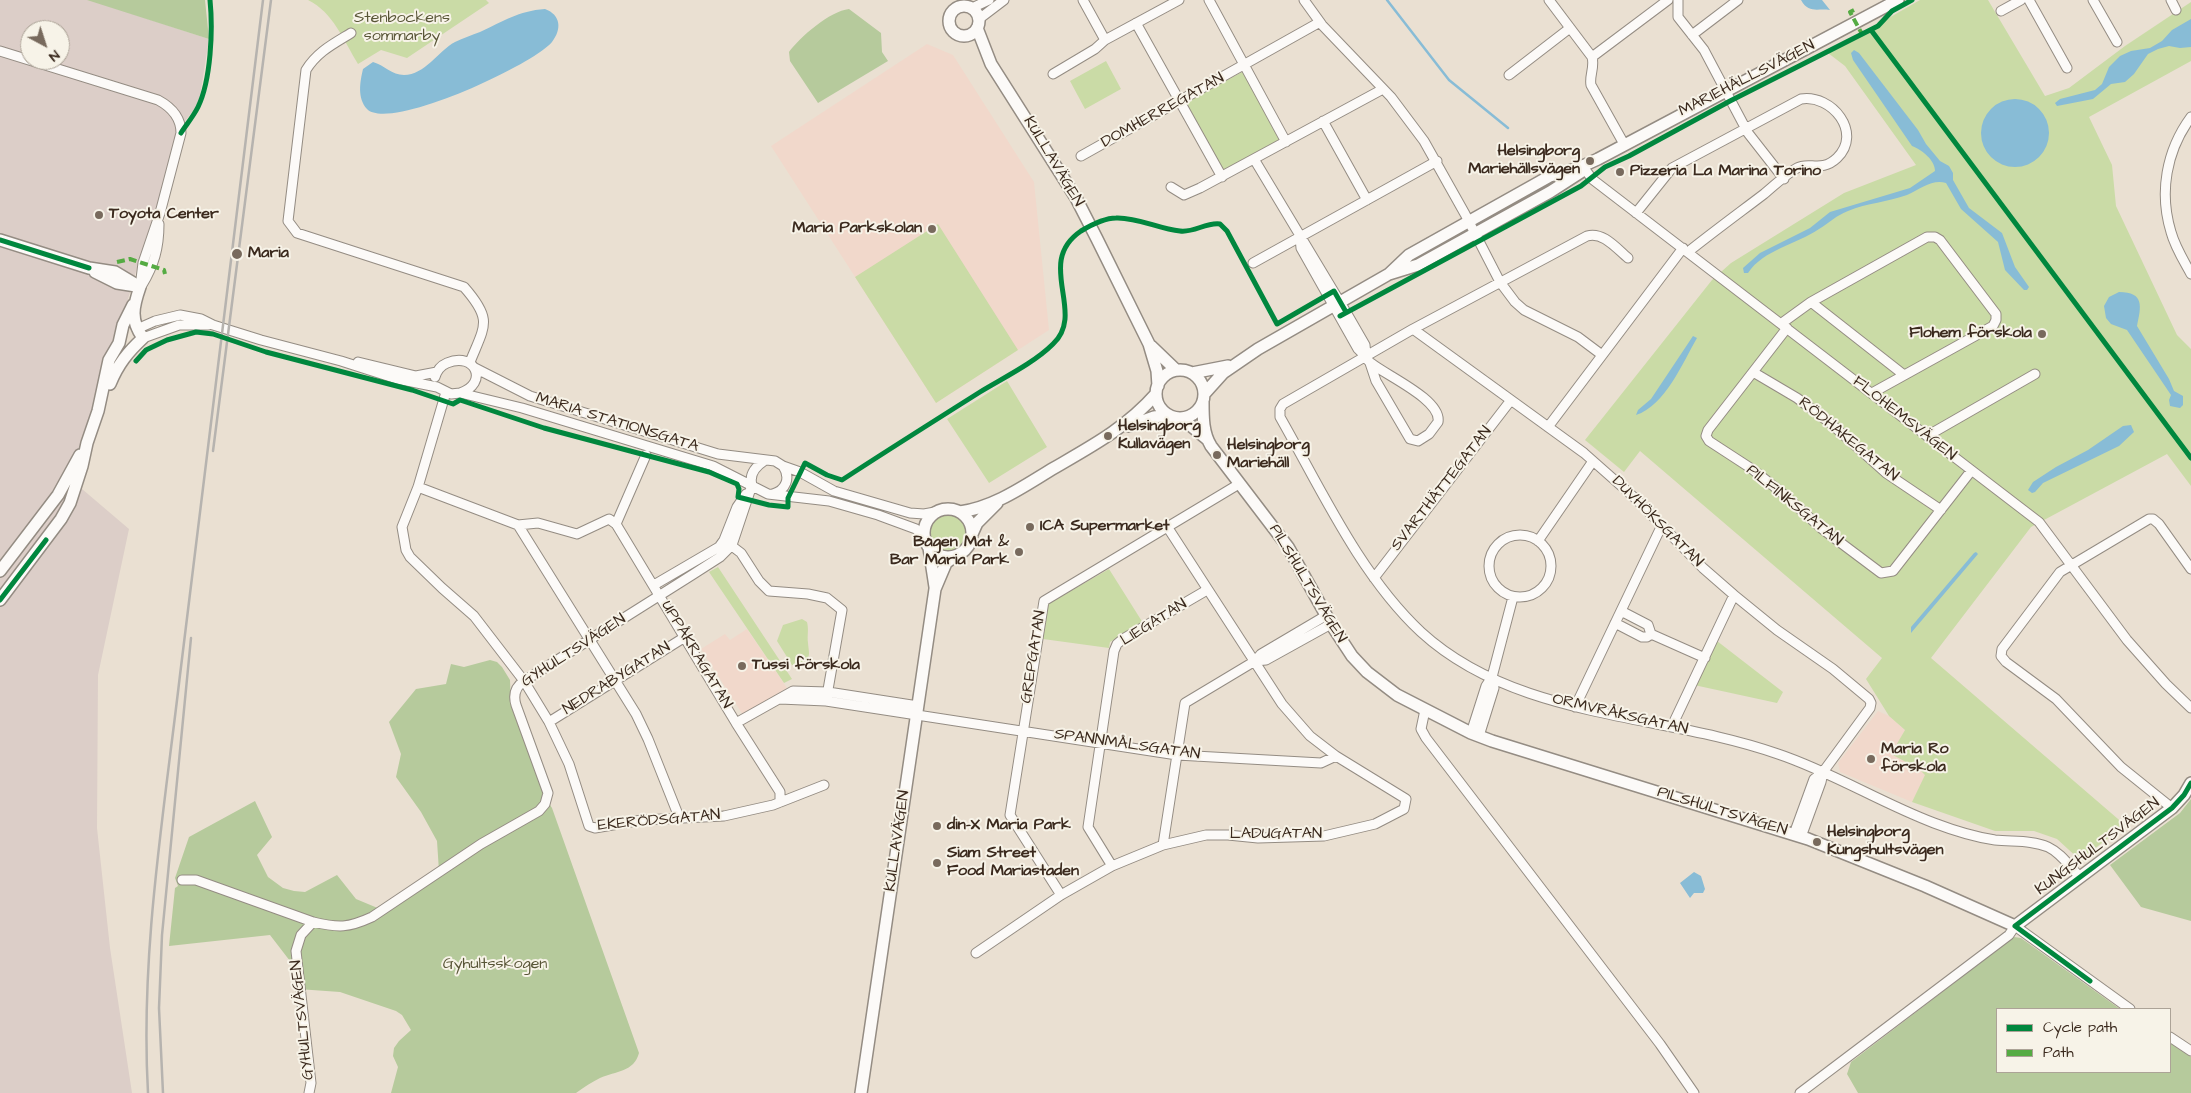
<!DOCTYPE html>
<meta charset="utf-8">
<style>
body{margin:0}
#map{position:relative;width:2191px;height:1093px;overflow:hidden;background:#eae0d2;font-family:"Architects Daughter",sans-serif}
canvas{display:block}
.legend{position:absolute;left:1996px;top:1008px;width:175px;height:65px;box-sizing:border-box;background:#f7f3e8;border:1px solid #aca397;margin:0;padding:6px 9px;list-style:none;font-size:15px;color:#3b2a1e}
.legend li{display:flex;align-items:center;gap:10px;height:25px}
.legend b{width:25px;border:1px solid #aca397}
.north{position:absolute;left:20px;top:20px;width:50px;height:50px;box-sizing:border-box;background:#f7f3e8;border:1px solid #aca397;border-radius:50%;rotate:140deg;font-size:14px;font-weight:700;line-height:20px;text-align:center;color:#3b2a1e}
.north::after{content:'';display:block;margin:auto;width:18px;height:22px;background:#786a5d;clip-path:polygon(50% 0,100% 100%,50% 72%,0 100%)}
</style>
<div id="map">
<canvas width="2191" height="1093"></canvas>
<ul class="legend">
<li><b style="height:6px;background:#00873e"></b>Cycle path</li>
<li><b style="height:6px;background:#55ab43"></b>Path</li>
</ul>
<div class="north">N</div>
</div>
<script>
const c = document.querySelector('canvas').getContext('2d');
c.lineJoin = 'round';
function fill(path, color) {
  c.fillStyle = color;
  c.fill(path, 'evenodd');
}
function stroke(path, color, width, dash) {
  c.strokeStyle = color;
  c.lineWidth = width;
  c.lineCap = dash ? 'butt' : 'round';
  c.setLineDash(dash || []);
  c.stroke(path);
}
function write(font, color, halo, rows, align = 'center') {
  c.font = font + ' "Architects Daughter",sans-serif';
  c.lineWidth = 4;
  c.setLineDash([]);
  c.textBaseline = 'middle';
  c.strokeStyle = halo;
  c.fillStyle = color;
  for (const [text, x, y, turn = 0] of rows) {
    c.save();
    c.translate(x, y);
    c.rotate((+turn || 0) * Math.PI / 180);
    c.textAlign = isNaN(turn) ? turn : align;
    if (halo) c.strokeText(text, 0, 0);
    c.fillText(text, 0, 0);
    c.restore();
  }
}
fill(new Path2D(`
 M927,44l26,11 81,127 15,148 -113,73 -165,-257z
 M747,629l40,59 -44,27 -42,-66 24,-15 5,6z
 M1878,711l11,5 16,14 -13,24 27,15 7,6 -14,27 -72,-30 -2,-9z`), '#f1d8cb');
fill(new Path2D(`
 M0,0h90l119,39 -9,57 -4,11 -14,18 -43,136 -64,222 54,46 -31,146 -1,153 13,120 22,145h-132zM30,30h30v30h-30z`), '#dccec8');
fill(new Path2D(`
 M308,0h178l3,3 -82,55 -26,-8 -23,14c-14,-23 -25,-52 -50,-64z
 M1920,0h68l57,96 24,-8 56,-42 66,-44v59l-102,56 23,48 4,41 61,129 14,14v137l-24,-32 -136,73 -100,131 194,167 -45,35 -23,-21 -23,-8h-39l-83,-29 13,-27 -6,-6 -28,-15 14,-24 -16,-14 -23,-37 16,-21 -242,-207 -16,21 -39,-32 127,-160 19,-17 113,-70 72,-28 -71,-99 -17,-13z
 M1106,61l15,28 -36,20 -15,-28z
 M1244,71l37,69 -58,31 -37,-69z
 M938,224l80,126 -82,53 -81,-126z
 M1007,381l40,66 -58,36 -42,-64z
 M930 533a18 18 0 1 1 36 0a18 18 0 1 1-36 0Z
 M718,567l74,112 -8,4 -75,-111z
 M1109,569l34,54 -33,19 -1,6 -66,-9 5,-35z
 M802,619l5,3c2,8 0,13 1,21 1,12 4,15 -9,23l-7,-1 -15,-24 6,-16z
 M1717,641l66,51 -6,11 -83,-18z`), '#cadba6');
fill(new Path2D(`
 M87,0h118l4,39z
 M849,9l32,24 1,19 6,9 -70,42 -28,-42 -1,-9c11,-15 41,-41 60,-43z
 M490,660l7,2 5,5 8,13 1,26 34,91 7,11 87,245c-5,19 -23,18 -39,25 -8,4 -16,9 -24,15h-185l7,-26 -5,-11 1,-8 5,-7 12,-11 -9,-15 -6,-4 -56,-19 -42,-3 -8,-28 -20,-26 -101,11 6,-58 3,-2 -3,-8 14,-41 66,-36 17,36 -15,18 11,22 15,11 11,3 11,1 32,-17 19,24 24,10 59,-38 -2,-30 -16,-29 -25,-35 5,-23 -12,-32 27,-33 30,-5 5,-20 13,3z
 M2191,799v122l-50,-14 -31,-42 70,-52z
 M2014,937l7,1 99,71h-123v63h173v-29l21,14v36h-333l-11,-19 4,-12z`), '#b6ca9c');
fill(new Path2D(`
 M1801,0h21l8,10c-13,-2 -21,4 -29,-10z
 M545,9c16,6 17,20 7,33 -19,23 -163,90 -185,67 -10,-11 -7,-27 -4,-40l10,-7c11,3 19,13 31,13 21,0 34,-24 51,-33 8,-4 17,-7 25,-10 24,-11 38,-21 65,-23z
 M2191,19v28l-11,1 -11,-2 -11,3 -10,5 -14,20 -9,8 -14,2 -18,15 -36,7 -2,-3 5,-4 35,-9 7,-6 7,-17 11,-11 11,-5 19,-3 12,-7 10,-11z
 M1854,50l5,3 59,77 8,14 14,17 9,5 4,7v7l16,28 33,25 13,34 14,20 -2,3h-3l-19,-20 -7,-28 -37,-33 -15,-26c-14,-4 -25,6 -39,12 -19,7 -40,8 -59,16 -11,4 -19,12 -29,18 -22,15 -56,21 -71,44h-4l-1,-5 17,-15 50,-25 20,-16 80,-24 25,-17c0,-11 -13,-21 -23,-25l-59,-86 -2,-7z
 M1981 133a34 34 0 1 1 68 0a34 34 0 1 1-68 0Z
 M2119,292c26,0 22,15 18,34l32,53 5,12 9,5v9l-3,3 -10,-2 -1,-6 2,-5 -44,-65 -16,-6 -5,-6 -2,-12 5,-9z
 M1693,336l4,2c-14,24 -32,68 -61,77l2,-5 13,-11z
 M2131,425l3,7 -15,14 -76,37 -8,9 -3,1 -4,-3 5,-8 23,-15 32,-17 35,-24z
 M1974,553l2,-1 2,2 -67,79v-6z
 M1694,872l7,4 4,13 -2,4h-9l-4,5 -10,-15z`), '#88bcd6');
stroke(new Path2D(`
 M1387,0l62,80 59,48`), '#88bcd6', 2.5);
const minor = new Path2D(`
 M1083,0l22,40
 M1209,0l77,142
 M1304,0l18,25 69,72 33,44 41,73 35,68 15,20 9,8 54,27 24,18
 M1549,0l43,57c3,10 -3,19 -1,28l33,59
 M1678,0v17l26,33 44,83 36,46
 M2029,0l38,68
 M2093,0l24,42
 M2171,0l5,10
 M972,8l17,-8
 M2001,11l20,-11
 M979,19l25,-19
 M1136,23l86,154
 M351,33c-18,11 -34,19 -45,37l-18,151 9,12 167,54c29,33 21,38 6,75
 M1692,35l46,-35
 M0,51l158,49c13,7 23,18 23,33l-21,80 -17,50 -3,24
 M1592,57l76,-57
 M1053,74l42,-25 10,-9 74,-40
 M1509,75l61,-47
 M2191,117c-25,34 -32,76 -20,115 4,15 13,29 20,42
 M1323,121l44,79
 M1081,156l239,-134
 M1254,159l92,153 19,33 1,11
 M1582,165l10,14 447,343 88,118 39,44 25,24
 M1171,187l13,8 16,-7 183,-99
 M1636,213l36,-45 129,-69c31,-5 62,34 36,59 -16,15 -28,3 -40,10 -11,6 -22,17 -33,26 -25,19 -51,38 -76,58
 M1300,237l1,11 57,101c5,4 8,11 13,14 16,13 71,37 67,59l-9,12 -11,7 -8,-2 -34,-58 -6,-18
 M1253,263l184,-102
 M142,285c12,-20 17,-37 17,-61
 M1811,302l93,73
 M1782,323l29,-21 116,-65h8l5,3 56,74v6l-3,6 -121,67
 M1787,328l-79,102 -2,6 3,5 43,28 29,23 40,36 60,45 12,-2 78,-100
 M137,329l18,-8 25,-6 21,4 12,6 48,15 80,21 56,18 40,8 14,7 9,-1 62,15 191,58 55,28 61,7 49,14 38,14 8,8
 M1413,329l174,-93c16,-5 30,13 41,22
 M143,338l36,-13h29
 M358,362l58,14 21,-4
 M475,368l55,28 188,58 57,7 8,5 17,6 34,19 76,22 14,1 11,-2
 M1753,372l44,26 32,24 57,51 55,37
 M435,377c2,-7 5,-11 12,-14 29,-12 42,21 13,30
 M446,392l-28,95 -16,40 4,23 4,7 32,31 32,28 50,65 25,41 20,42 20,62 6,2 47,-8 82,-4 49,-11 51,-20
 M1548,427l135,-179
 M1927,436l108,-62
 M418,487l100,38 118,189 12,25 31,78
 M773,494c13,-4 18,-16 10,-28
 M616,524l30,-69
 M518,525l20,-2 39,11 32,-15 7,5 120,199 44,69v10
 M1489 566a31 31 0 1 1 62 0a31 31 0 1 1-62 0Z
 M724,540l17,13 18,28 10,10 39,3 19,4 15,12 -16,91
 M1538,541l55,-80
 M1374,578l137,-178
 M654,585l65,-38 5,-7 13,-33 9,-13
 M1615,623l27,14h5l4,-3 -3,-9 -27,-14
 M1651,634l54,24
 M1255,661l11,-1 65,-36
 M780,699l46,2 351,54 144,8 15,-7
 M1575,707l87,-182
 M1425,710l-4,19 5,9 234,306 34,49
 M549,722l136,-85
 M736,723l57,-32 35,1 90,14
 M1672,726l62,-131
 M1471,733l15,-47 6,-9 21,-80
 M1479,736l15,-48 -2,-11
 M2172,808l-51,-41 -65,-68 -50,-37 -5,-6 1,-7 58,-77 89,-53h4l6,5 32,45
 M1794,834l20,-55 9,-7 47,-64 1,-5 -2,-4 -36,-30 -56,-39 -43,-35 -31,-27 -67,-69 -52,-46 -171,-124 -130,75 -3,5v8c41,72 80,158 141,215 96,88 241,81 357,122 54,18 103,49 156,69 21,8 40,14 61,17 18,2 37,0 53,7 13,6 22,20 32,30
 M1801,837l20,-55 2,-10
 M1163,845l22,-142 70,-42 6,-7 66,-39
 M1112,866l-24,-39 26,-176 3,-7 6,-5 84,-49
 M182,880h14l117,42c26,6 35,6 59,-5l109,-73 58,-33 6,-7 3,-11 -32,-88c-3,-10 -1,-18 8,-24l168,-106 28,-18 12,-12 20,-60c-3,-10 3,-18 12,-24
 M1061,895l-51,-80 34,-214 195,-117
 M976,953l85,-58 51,-29 51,-21 43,-10h22l30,3 66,-2 51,-12 29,-15 2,-10 -70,-43 -26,-20 -28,-32 -114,-176
 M2170,1037l21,14
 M309,1093l2,-10 -15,-132 5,-16 12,-13
 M1800,1093l209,-158 6,-9 115,83`);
const tertiary = new Path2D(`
 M949 21a15 15 0 1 1 30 0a15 15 0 1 1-30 0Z
 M977,28l14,36 85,134 21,41 52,105 8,27 1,15
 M0,240l89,28 26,4 25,15
 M95,272l22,11 19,3
 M1389,274l20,-19 141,-79 26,-7 22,-10 300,-159
 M1151,346l25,24
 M1156 394a24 24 0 1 1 48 0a24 24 0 1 1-48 0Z
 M1192,373l36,-7
 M110,384c8,-20 18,-32 33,-46 -13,-18 -10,-31 -3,-51
 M1205,393l18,-20 35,-24 131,-75 29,-9 132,-73 31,-20
 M1203,402c0,16 0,31 8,44l77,101 43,77 21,32 15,16 30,23 74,38 21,8 316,98 117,47 90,40 157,-118 12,-13 7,-12
 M1176,418l14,7 17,14
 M1129,426l25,-9 14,-2
 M924 533a24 24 0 1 1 48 0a24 24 0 1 1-48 0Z
 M960,512c35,-5 64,-26 94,-44 38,-22 72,-40 102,-74
 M972,534l5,-11 20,-20
 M929,548l6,39
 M0,571l58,-76 22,-40
 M0,600l61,-81 9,-16 12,-37 5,-23 11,-32 11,-51 10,-17 4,-18 10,-20
 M861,1093l74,-504 11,-26 9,-7`);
stroke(minor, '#948c83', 11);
stroke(tertiary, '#948c83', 14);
stroke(minor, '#fcfaf8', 9);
stroke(tertiary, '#fcfaf8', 11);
stroke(new Path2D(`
 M213,451l58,-451
 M148,1093c-8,-140 16,-280 32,-418 26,-225 54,-450 83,-675
 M163,1093l-4,-85 3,-73 29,-297`), '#b6b3af', 2.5);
stroke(new Path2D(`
 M1854,10l-4,2 12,22 -4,2
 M117,262l13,-3 34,11 1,4`), '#55ab43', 4, [8, 4]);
stroke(new Path2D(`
 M1871,30l320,428
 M181,133c5,-8 12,-16 17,-26 13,-27 15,-77 12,-107
 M0,240l89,28
 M1340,316l241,-130 24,-19 24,-11 101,-55 148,-75 14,-15 20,-11
 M136,361l10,-11 21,-10 29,-8 17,2 53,18 146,38 41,14 7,-4 84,28 165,44 28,12 2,5 -1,8 31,8 19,2v-9l17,-35 22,12 15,5c46,-30 92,-59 138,-88 23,-14 54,-29 73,-48 34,-32 -19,-81 28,-113 10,-6 23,-13 35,-13 21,-1 43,11 64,13 14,2 26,-9 40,-7l7,7 50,93 57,-33 12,21
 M0,600l46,-60
 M2090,981l-75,-55 157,-118 12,-13 7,-12`), '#00873e', 5);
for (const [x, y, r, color] of [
 [1590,161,5,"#786a5d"],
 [1620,172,5,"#786a5d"],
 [99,215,5,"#786a5d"],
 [932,229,5,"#786a5d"],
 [237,254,6,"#786a5d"],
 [2042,334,5,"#786a5d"],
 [1108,436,5,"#786a5d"],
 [1217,455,5,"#786a5d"],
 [1030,527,5,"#786a5d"],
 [1019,552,5,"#786a5d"],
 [742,666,5,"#786a5d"],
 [1871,759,5,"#786a5d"],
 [937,826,5,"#786a5d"],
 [1817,842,5,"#786a5d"],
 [937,863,5,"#786a5d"]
]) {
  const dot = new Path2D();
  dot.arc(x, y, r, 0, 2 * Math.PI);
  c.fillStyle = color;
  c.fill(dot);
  stroke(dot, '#f7f3e8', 2);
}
write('16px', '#585537', '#f7f3e8', [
 ["Stenbockens",402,19],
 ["sommarby",402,37],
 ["Gyhultsskogen",495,965]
]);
write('16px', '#3b2a1e', '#f7f3e8', [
 ["MARIEHÄLLSVÄGEN",1747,79,-27],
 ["DOMHERREGATAN",1163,111,-29],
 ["KULLAVÄGEN",1053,162,59],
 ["FLOHEMSVÄGEN",1904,419,38],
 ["MARIA STATIONSGATA",617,423,17],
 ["RÖDHAKEGATAN",1848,440,39],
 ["SVARTHÄTTEGATAN",1442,489,-52],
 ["PILFINKSGATAN",1794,506,39],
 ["DUVHÖKSGATAN",1657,522,45],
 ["PILSHULTSVÄGEN",1307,584,59],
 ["LIEGATAN",1154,623,-32],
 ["GYHULTSVÄGEN",574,651,-33],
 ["UPPÅKRAGATAN",696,655,59],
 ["GREPGATAN",1034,657,-81],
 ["NEDRABYGATAN",617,679,-32],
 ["ORMVRÅKSGATAN",1620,715,13],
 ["SPANNMÅLSGATAN",1127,745,8],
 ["PILSHULTSVÄGEN",1722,812,17],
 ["EKERÖDSGATAN",659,821,-5],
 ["LADUGATAN",1276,835],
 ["KULLAVÄGEN",898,841,-82],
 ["KUNGSHULTSVÄGEN",2098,847,-37],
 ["GYHULTSVÄGEN",303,1020,-96]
]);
write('bold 16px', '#3b2a1e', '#f7f3e8', [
 ["Helsingborg",1580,152,"right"],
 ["Mariehällsvägen",1580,170,"right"],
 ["Pizzeria La Marina Torino",1630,172],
 ["Toyota Center",109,215],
 ["Maria Parkskolan",922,229,"right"],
 ["Maria",248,254],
 ["Flohem förskola",2032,334,"right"],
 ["Helsingborg",1118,427],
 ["Kullavägen",1118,445],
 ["Helsingborg",1227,446],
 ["Mariehäll",1227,464],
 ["ICA Supermarket",1040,527],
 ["Bågen Mat &",1009,543,"right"],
 ["Bar Maria Park",1009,561,"right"],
 ["Tussi förskola",752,666],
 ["Maria Ro",1881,750],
 ["förskola",1881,768],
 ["din-X Maria Park",947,826],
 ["Helsingborg",1827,833],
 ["Kungshultsvägen",1827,851],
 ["Siam Street",947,854],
 ["Food Mariastaden",947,872]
], 'left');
</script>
